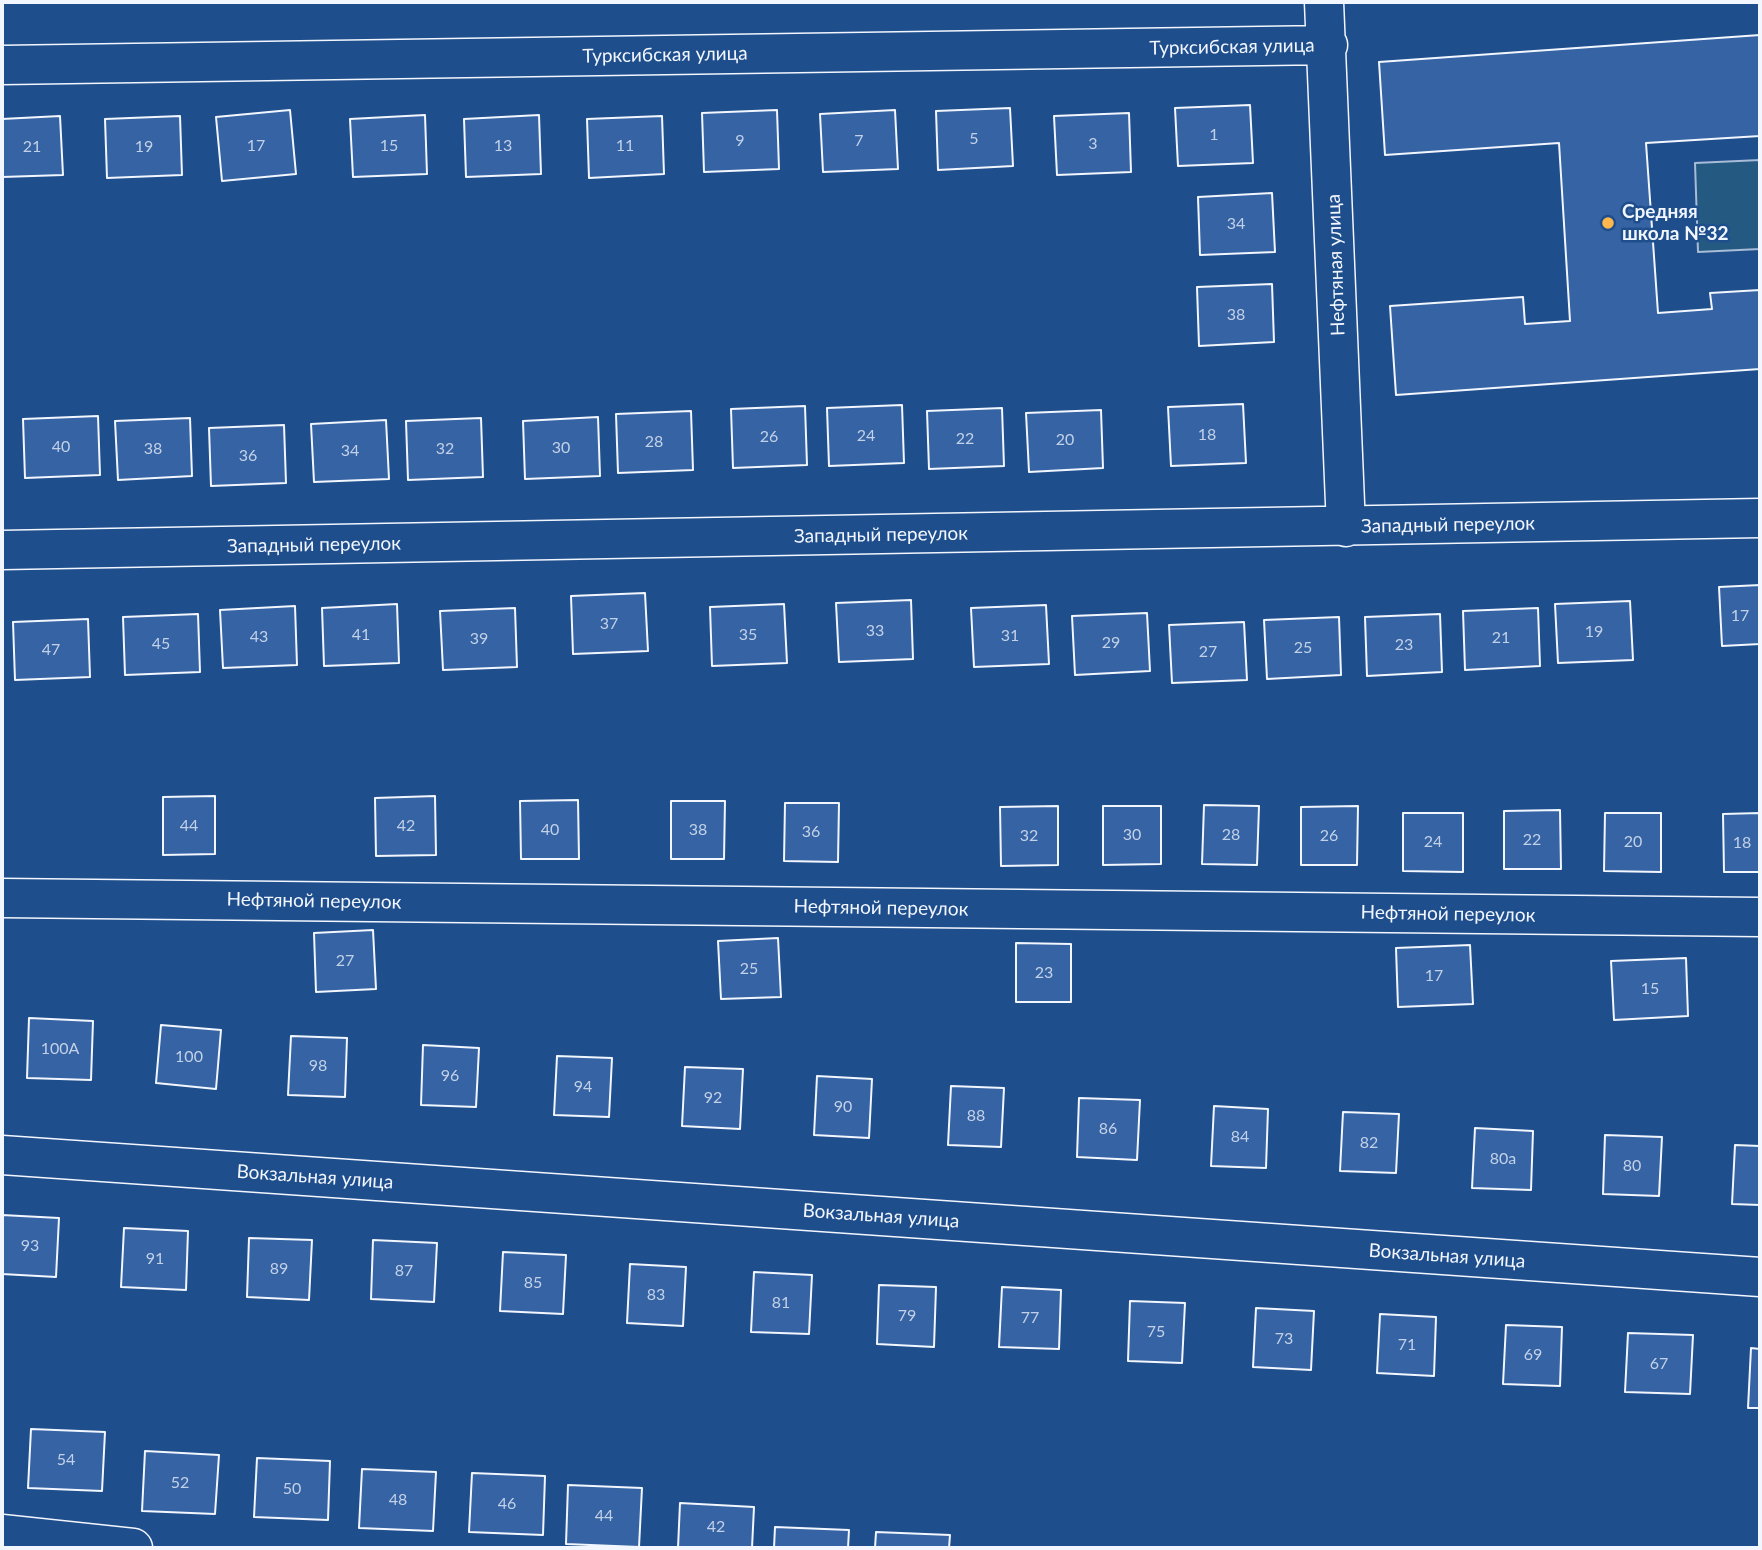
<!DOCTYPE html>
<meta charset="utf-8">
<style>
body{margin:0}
#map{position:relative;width:1762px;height:1550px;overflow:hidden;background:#1f4e8c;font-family:Lato,sans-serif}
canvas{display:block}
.frame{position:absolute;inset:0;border:4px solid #f2f6ff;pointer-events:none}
</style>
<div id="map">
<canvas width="1762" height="1550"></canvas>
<div class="frame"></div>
</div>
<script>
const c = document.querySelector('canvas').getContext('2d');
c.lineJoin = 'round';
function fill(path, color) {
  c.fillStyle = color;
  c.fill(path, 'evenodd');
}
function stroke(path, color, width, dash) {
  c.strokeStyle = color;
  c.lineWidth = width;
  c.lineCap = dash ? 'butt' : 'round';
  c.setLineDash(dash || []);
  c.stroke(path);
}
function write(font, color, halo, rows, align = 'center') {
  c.font = font + ' Lato,sans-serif';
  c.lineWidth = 5;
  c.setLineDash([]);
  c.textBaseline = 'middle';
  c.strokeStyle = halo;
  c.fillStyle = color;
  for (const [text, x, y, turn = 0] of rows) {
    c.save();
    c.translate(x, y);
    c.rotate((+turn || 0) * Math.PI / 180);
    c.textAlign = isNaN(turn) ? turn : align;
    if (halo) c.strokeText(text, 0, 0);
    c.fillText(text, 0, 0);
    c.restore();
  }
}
const green = new Path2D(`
 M1760,160v89l-62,3 -3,-89z`);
fill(green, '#245a82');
stroke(green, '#a8bbd7', 2);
const building = new Path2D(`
 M1760,35v101l-114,7 12,170 54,-4 -2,-16 50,-3v79l-364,26 -6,-89 133,-9 2,27 45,-3 -11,-178 -174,12 -6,-93z
 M1250,105l3,58 -75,3 -3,-58z
 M1010,108l3,58 -75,4 -2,-59z
 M290,110l6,64 -74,7 -6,-64z
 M777,110l2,59 -75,3 -2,-59z
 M895,110l3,59 -75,3 -3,-58z
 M1129,113l2,59 -74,3 -3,-59z
 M425,115l2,59 -74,3 -3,-58z
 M539,115l2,59 -75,3 -2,-58z
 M60,116l3,59 -61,2v-58z
 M180,116l2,59 -75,3 -2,-59z
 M662,116l2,58 -75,4 -2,-59z
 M1272,193l3,59 -75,3 -2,-58z
 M1272,284l2,58 -75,4 -2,-59z
 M1243,404l3,59 -75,3 -3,-59z
 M902,405l2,58 -75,3 -2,-58z
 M805,406l2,59 -74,3 -2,-59z
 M1002,408l2,58 -75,3 -2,-58z
 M1101,410l2,58 -74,4 -3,-59z
 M691,411l2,59 -75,3 -2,-59z
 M98,416l2,59 -75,3 -2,-59z
 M598,417l2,59 -75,3 -2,-58z
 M190,418l2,58 -74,4 -3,-59z
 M481,418l2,59 -75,3 -2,-59z
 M386,420l3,59 -75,3 -3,-58z
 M284,425l2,58 -75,3 -2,-58z
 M1760,585v59l-38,2 -3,-59z
 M645,593l3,58 -75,3 -2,-58z
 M911,600l2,59 -74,3 -3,-59z
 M1630,601l3,59 -75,3 -3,-59z
 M397,604l2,59 -75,3 -2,-58z
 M784,604l3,59 -75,3 -2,-59z
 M1046,605l3,59 -75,3 -3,-59z
 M295,606l2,59 -74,3 -3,-58z
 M515,608l2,59 -74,3 -3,-59z
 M1538,608l2,58 -75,4 -2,-59z
 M1147,613l3,58 -75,4 -3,-59z
 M198,614l2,58 -75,3 -2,-58z
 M1440,614l2,58 -75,4 -2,-59z
 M1339,617l2,58 -74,4 -3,-59z
 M88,619l2,58 -75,3 -2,-58z
 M1244,622l3,58 -75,3 -3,-58z
 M215,796v58l-52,1v-58z
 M435,796l1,59 -60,1 -1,-58z
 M578,800l1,59h-58l-1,-58z
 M671,801h54l-1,58h-53z
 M785,803h54l-1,59 -54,-1z
 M1204,805l55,1 -2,59 -55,-1z
 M1058,806v59l-57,1 -1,-59z
 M1103,806h58v58l-58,1z
 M1358,806l-1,59h-56v-58z
 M1560,810l1,59h-57v-58z
 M1403,813h60v59l-60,-1z
 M1605,813h56v59l-57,-1z
 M1760,813v59h-36l-1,-58z
 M373,930l3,59 -60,3 -2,-59z
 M778,938l3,59 -60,2 -3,-58z
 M1016,943l55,1v58h-55z
 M1470,945l3,59 -75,3 -2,-59z
 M1686,958l2,58 -74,4 -3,-59z
 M29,1018l64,3 -2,59 -64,-2z
 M161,1025l60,5 -5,59 -60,-6z
 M291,1036l56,2 -2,59 -57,-2z
 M423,1045l56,3 -3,59 -55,-2z
 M557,1056l55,2 -3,59 -55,-2z
 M685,1067l58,2 -3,60 -58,-3z
 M817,1076l55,3 -3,59 -55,-3z
 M951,1086l53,2 -3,59 -53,-2z
 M1079,1098l61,2 -3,60 -60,-3z
 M1214,1106l54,3 -2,59 -55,-2z
 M1343,1112l56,2 -3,59 -56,-2z
 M1475,1128l58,3 -2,59 -59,-2z
 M1605,1135l57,2 -3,59 -56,-2z
 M1735,1145l25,1v59l-28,-1z
 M2,1215l57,3 -3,59 -54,-3z
 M124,1228l64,3 -2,59 -65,-3z
 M249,1238l63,2 -3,60 -62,-3z
 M373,1240l64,3 -3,59 -63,-3z
 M503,1252l63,3 -3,59 -63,-3z
 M630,1264l56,3 -3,59 -56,-3z
 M754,1272l58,3 -3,59 -58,-2z
 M879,1285l57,2 -2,60 -57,-3z
 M1002,1287l59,3 -2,59 -60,-2z
 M1130,1301l55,2 -3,60 -54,-2z
 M1256,1308l58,3 -3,59 -58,-3z
 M1380,1314l56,3 -2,59 -57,-3z
 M1506,1325l56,2 -2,59 -57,-2z
 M1628,1333l65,2 -3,59 -65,-2z
 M1751,1348l9,1v59h-12z
 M31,1429l74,3 -3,59 -74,-3z
 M145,1451l74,4 -4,59 -73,-3z
 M257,1458l73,3 -2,59 -74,-3z
 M362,1469l74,3 -3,59 -74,-3z
 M472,1473l73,3 -2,59 -74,-3z
 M568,1485l74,3 -3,59 -73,-3z
 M680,1503l74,4 -2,41h-74z
 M775,1527l74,3 -1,18h-74z
 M876,1532l74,3 -1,13h-74z`);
fill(building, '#3563a3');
stroke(building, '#f2f6ff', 2);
const minor = new Path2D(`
 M1324,2l22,525
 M2,65l1326,-20
 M2,550l1758,-32
 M2,898l1758,19
 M2,1155l1758,122
 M2,1534l131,14`);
stroke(minor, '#f2f6ff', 41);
stroke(minor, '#1f4e8c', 38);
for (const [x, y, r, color] of [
 [1608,223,7,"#ffb74d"]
]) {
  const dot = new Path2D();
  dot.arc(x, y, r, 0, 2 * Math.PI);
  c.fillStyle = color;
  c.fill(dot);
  stroke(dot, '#1f4e8c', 2.5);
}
write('16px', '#c3d1e8', null, [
 ["1",1214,135],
 ["5",974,139],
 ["9",740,141],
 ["7",859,141],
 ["3",1093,144],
 ["17",256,146],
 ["15",389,146],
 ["13",503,146],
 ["11",625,146],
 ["21",32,147],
 ["19",144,147],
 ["34",1236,224],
 ["38",1236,315],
 ["18",1207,435],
 ["24",866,436],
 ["26",769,437],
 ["22",965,439],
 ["20",1065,440],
 ["28",654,442],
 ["40",61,447],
 ["30",561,448],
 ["38",153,449],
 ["32",445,449],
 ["34",350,451],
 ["36",248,456],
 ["17",1740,616],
 ["37",609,624],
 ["33",875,631],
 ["19",1594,632],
 ["41",361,635],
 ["35",748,635],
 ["31",1010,636],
 ["43",259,637],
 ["21",1501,638],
 ["39",479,639],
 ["29",1111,643],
 ["45",161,644],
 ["23",1404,645],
 ["25",1303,648],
 ["47",51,650],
 ["27",1208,652],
 ["44",189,826],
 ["42",406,826],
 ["40",550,830],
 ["38",698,830],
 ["36",811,832],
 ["30",1132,835],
 ["28",1231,835],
 ["32",1029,836],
 ["26",1329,836],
 ["22",1532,840],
 ["24",1433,842],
 ["20",1633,842],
 ["18",1742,843],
 ["27",345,961],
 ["25",749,969],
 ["23",1044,973],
 ["17",1434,976],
 ["15",1650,989],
 ["100А",60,1049],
 ["100",189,1057],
 ["98",318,1066],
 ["96",450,1076],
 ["94",583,1087],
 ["92",713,1098],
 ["90",843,1107],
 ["88",976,1116],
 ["86",1108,1129],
 ["84",1240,1137],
 ["82",1369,1143],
 ["80а",1503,1159],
 ["80",1632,1166],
 ["93",30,1246],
 ["91",155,1259],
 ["89",279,1269],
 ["87",404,1271],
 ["85",533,1283],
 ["83",656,1295],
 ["81",781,1303],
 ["79",907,1316],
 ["77",1030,1318],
 ["75",1156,1332],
 ["73",1284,1339],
 ["71",1407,1345],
 ["69",1533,1355],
 ["67",1659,1364],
 ["54",66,1460],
 ["52",180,1483],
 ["50",292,1489],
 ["48",398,1500],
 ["46",507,1504],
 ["44",604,1516],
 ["42",716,1527]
]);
write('19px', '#f2f6ff', '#1f4e8c', [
 ["Турксибская улица",1232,47,-1],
 ["Турксибская улица",665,55,-1],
 ["Нефтяная улица",1336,265,-92],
 ["Западный переулок",1448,525,-1],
 ["Западный переулок",881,535,-1],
 ["Западный переулок",314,545,-1],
 ["Нефтяной переулок",314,901,1],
 ["Нефтяной переулок",881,908,1],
 ["Нефтяной переулок",1448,914,1],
 ["Вокзальная улица",315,1177,4],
 ["Вокзальная улица",881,1216,4],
 ["Вокзальная улица",1447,1256,4]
]);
write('bold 19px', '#f2f6ff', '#1f4e8c', [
 ["Средняя",1622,212],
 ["школа №32",1622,234]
], 'left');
</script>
